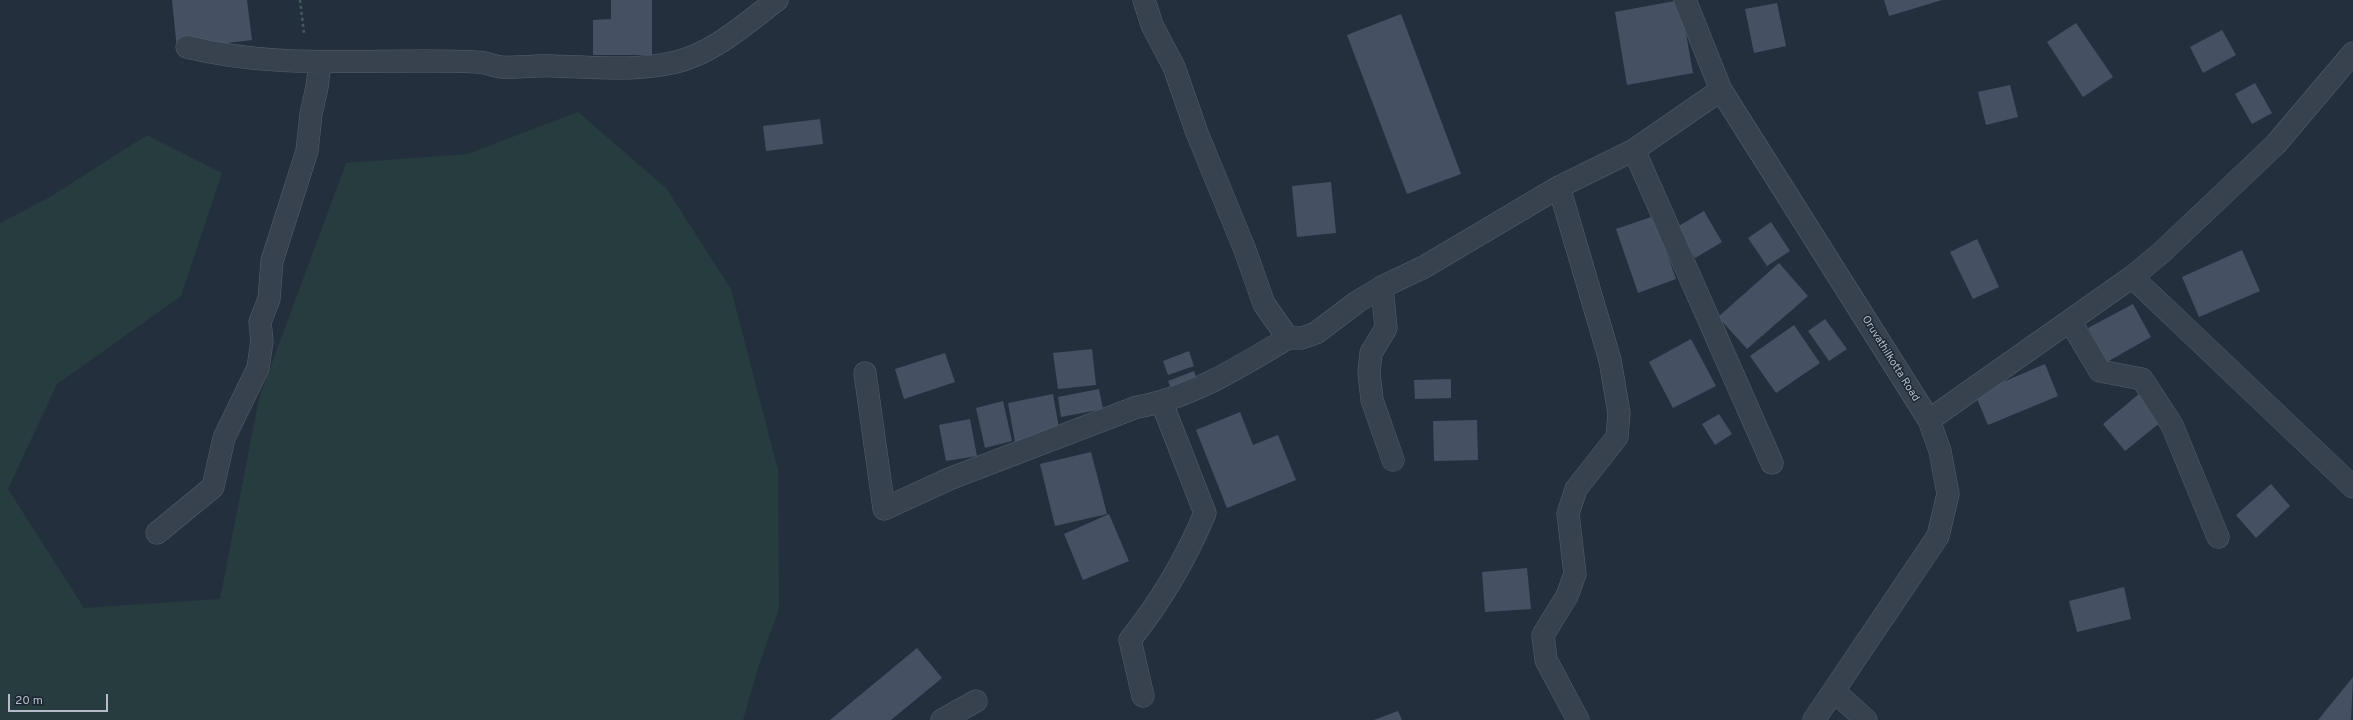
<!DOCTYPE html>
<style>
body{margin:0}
#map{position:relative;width:2353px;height:720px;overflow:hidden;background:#242f3e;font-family:Overpass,sans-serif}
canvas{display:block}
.scale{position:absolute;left:8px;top:694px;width:100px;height:18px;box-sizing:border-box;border:2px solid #b4bcc9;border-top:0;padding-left:5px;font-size:12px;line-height:14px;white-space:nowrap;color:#b4bcc9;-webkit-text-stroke:3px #1d2633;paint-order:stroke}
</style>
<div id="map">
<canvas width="2353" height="720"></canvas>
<div class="scale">20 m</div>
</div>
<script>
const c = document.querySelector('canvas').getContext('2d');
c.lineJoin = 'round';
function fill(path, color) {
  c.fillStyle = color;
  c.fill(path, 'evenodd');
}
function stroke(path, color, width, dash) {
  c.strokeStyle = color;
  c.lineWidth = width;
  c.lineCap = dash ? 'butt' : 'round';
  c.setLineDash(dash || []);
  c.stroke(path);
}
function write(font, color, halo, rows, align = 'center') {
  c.font = font + ' Overpass,sans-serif';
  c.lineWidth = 3;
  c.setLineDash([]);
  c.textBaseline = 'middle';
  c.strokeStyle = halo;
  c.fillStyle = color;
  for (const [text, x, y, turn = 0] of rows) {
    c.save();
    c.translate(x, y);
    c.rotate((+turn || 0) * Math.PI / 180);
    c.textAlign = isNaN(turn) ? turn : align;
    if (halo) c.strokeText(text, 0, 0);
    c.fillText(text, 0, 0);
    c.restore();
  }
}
fill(new Path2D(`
 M578,112l88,76 65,101 47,181 1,139 -21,59 -15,52h-743v-497l50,-26 97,-62 75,38 -41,123 -124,88 -49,105 76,119 136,-9 39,-201 87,-235 121,-9z`), '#263c3f');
fill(new Path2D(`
 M172,0h75l5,40 -75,9z
 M611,0h41v55h-59v-35l18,-1z
 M1680,0l13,73 -66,12 -12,-73z
 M1884,0h58l-53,16z
 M1777,3l9,43 -32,7 -9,-44z
 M1401,14l60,160 -54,20 -60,-159z
 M2076,23l37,54 -30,20 -36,-55z
 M2222,30l14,25 -33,18 -13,-26z
 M2255,83l17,30 -20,11 -17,-30z
 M2010,85l8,32 -32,8 -8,-33z
 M820,119l3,25 -57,7 -3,-25z
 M1331,182l5,51 -39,4 -5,-51z
 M1704,211l18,31 -27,16 -18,-31z
 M1654,216l22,63 -38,14 -22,-64z
 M1771,222l19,29 -23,15 -19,-28z
 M1977,239l22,48 -26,12 -23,-47z
 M2242,250l18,41 -61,26 -17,-40z
 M1779,263l29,33 -61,53 -29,-32z
 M2133,304l18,33 -44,25 -19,-34z
 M1825,319l22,30 -18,12 -21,-30z
 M1794,325l26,38 -44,30 -26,-37z
 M1691,339l25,47 -43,22 -24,-46z
 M1092,349l4,36 -38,4 -5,-36z
 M1189,351l5,15 -26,9 -5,-14z
 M945,353l10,29 -51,17 -9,-30z
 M2045,364l13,32 -70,29 -13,-31z
 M1194,371l5,14 -26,9 -5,-13z
 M1451,379v19l-36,1 -1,-19z
 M1099,389l4,20 -42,8 -3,-20z
 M1053,394l7,40 -45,8 -7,-39z
 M2139,394l22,28 -36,29 -22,-27z
 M1003,401l9,40 -27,7 -9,-40z
 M1240,412l13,33 25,-10 18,45 -69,28 -31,-78z
 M1719,414l13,20 -17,11 -13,-21z
 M970,419l7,37 -31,5 -7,-36z
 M1477,420l1,40 -44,1 -1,-40z
 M1091,452l16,62 -52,12 -15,-62z
 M2271,484l19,22 -34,32 -20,-23z
 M1109,514l20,47 -46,19 -19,-46z
 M1527,568l4,41 -46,3 -3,-40z
 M2124,587l7,32 -54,13 -8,-31z
 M917,648l25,30 -51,42h-61z
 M2353,677l-2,43h-33z
 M1398,711l4,9h-28z`), '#455162');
const minor = new Path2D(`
 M1144,0l8,25 22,42 23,66 48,117 19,54 24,34h14l14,-5 41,-31 25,-15 42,-20 135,-80 75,-37 87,-60
 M1685,0l36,90 208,330 11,31 8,43 -10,42 -124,184
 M187,47c96,24 193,10 290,15 9,0 16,4 24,5 18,1 35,-2 53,-1 43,1 79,6 122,-4 39,-10 69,-38 101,-62
 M1634,150l138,313
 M1559,187l51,173 9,53 -2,24 -41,52 -8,25 7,60 -8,22 -24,39 3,25 32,60
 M2132,277l221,210
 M1382,287l4,41 -15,25 -2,20 3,27 21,60
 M2070,321l30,50 42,8 30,46 46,112
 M865,373l19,136 65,-30 188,-72c54,-9 104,-41 151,-69
 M1929,420l203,-143 29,-24 115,-109 77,-91
 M157,533l56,-46 11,-49 34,-70 4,-27 -2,-19 9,-23 3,-38 35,-110 4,-37 6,-27 3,-24
 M1835,692l31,28
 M1143,696l-13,-56c31,-39 56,-81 75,-127l-43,-110
 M942,720l34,-19`);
stroke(minor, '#565f6c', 23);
stroke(new Path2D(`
 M300,0l4,33`), '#44595c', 2.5, [3, 3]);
stroke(minor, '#38414e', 22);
write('11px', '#b4bcc9', '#1d2633', [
 ["Oruvathilkotta Road",1890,359,58]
]);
</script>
